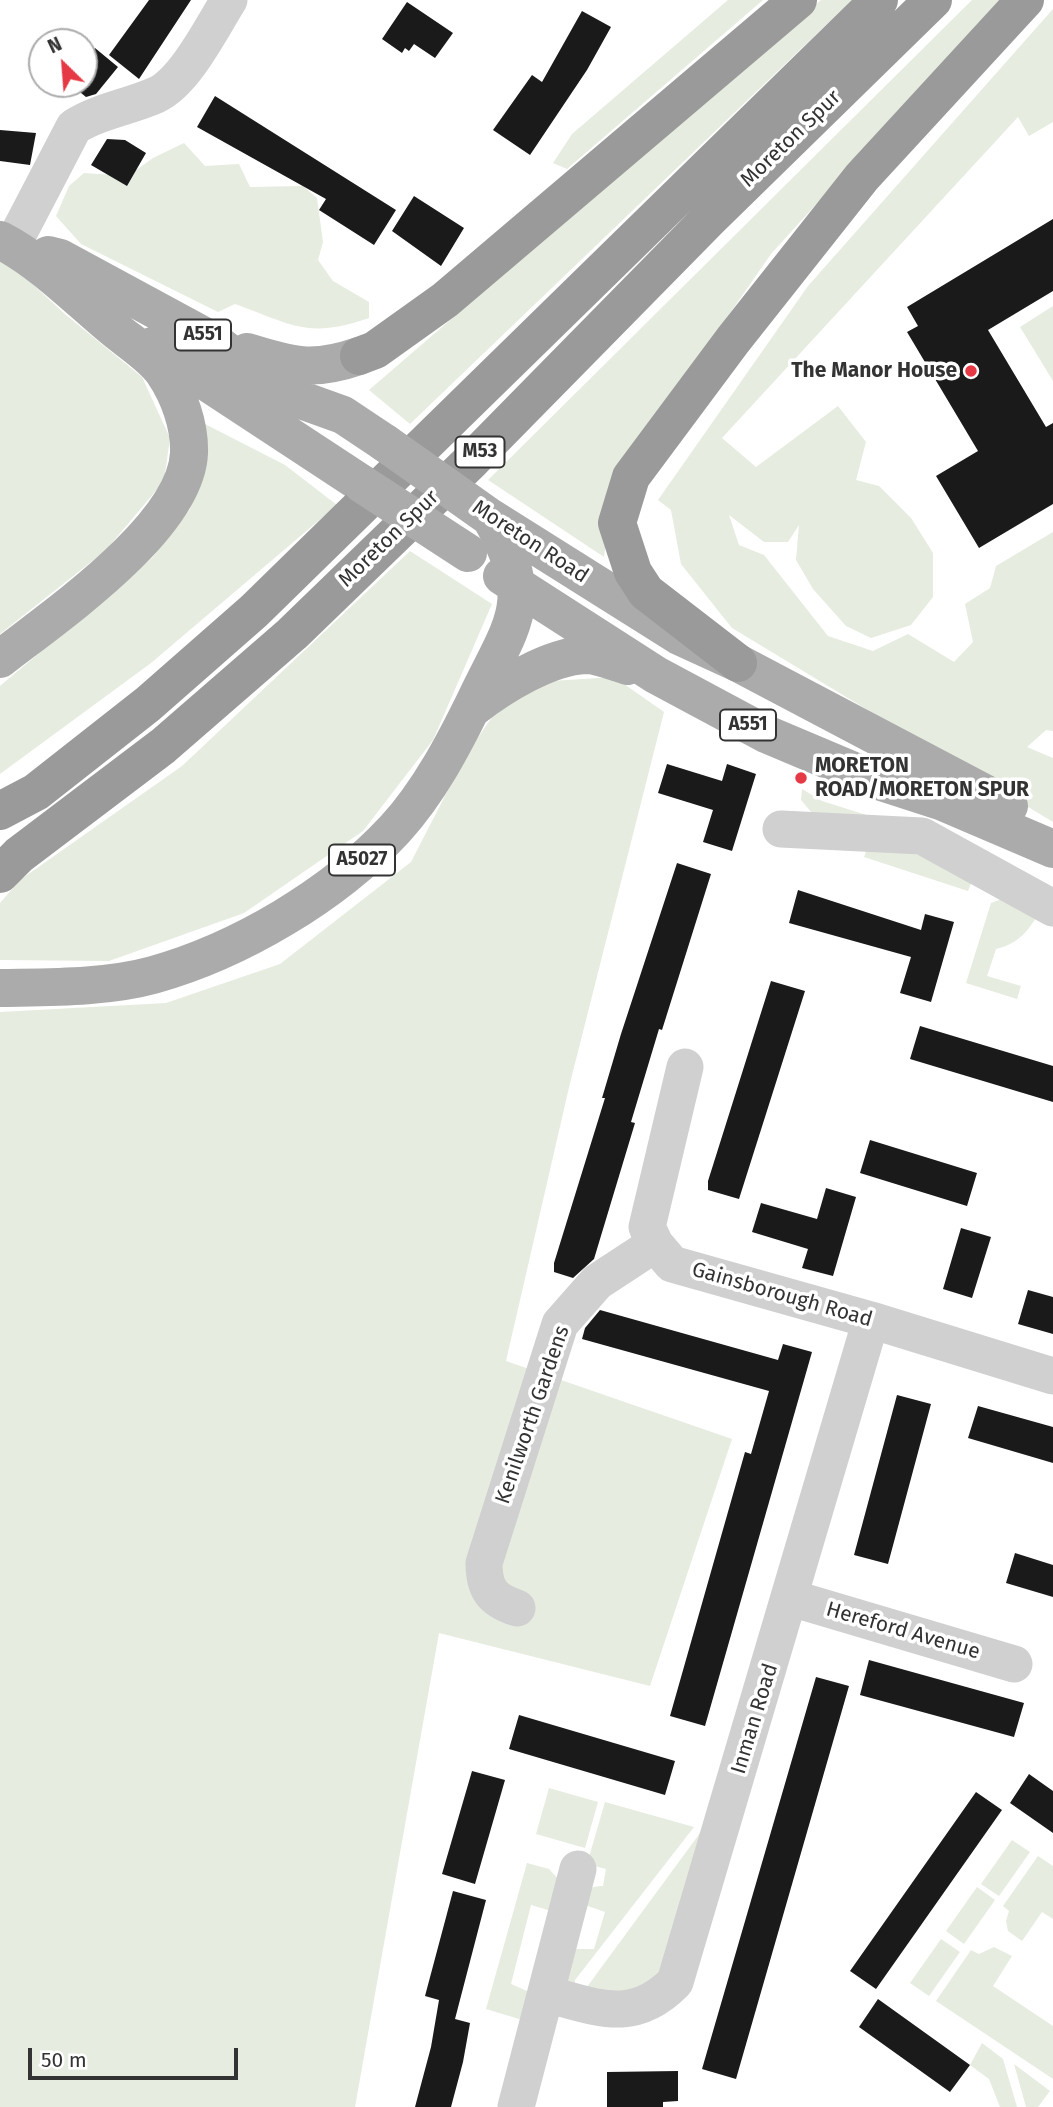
<!DOCTYPE html>
<style>
body{margin:0}
#map{position:relative;width:1053px;height:2107px;overflow:hidden;background:#fff;font-family:"Fira Sans",sans-serif}
canvas{display:block}
.north{position:absolute;left:28px;top:28px;width:70px;height:70px;box-sizing:border-box;background:#fff;border:2px solid #adadad;border-radius:50%;rotate:335deg;font-size:19px;font-weight:700;line-height:28px;text-align:center;color:#333}
.north::after{content:'';display:block;margin:auto;width:24px;height:32px;background:#e63946;clip-path:polygon(50% 0,100% 100%,50% 72%,0 100%)}
.scale{position:absolute;left:28px;top:2048px;width:210px;height:32px;box-sizing:border-box;border:4px solid #333;border-top:0;padding-left:9px;font-size:21px;line-height:24px;white-space:nowrap;color:#333;-webkit-text-stroke:5px #fff;paint-order:stroke}
</style>
<div id="map">
<canvas width="1053" height="2107"></canvas>
<div class="north">N</div>
<div class="scale">50 m</div>
</div>
<script>
const c = document.querySelector('canvas').getContext('2d');
c.lineJoin = 'round';
function fill(path, color) {
  c.fillStyle = color;
  c.fill(path, 'evenodd');
}
function stroke(path, color, width, dash) {
  c.strokeStyle = color;
  c.lineWidth = width;
  c.lineCap = dash ? 'butt' : 'round';
  c.setLineDash(dash || []);
  c.stroke(path);
}
function write(font, color, halo, rows, align = 'center') {
  c.font = font + ' "Fira Sans",sans-serif';
  c.lineWidth = 7;
  c.setLineDash([]);
  c.textBaseline = 'middle';
  c.strokeStyle = halo;
  c.fillStyle = color;
  for (const [text, x, y, turn = 0] of rows) {
    c.save();
    c.translate(x, y);
    c.rotate((+turn || 0) * Math.PI / 180);
    c.textAlign = isNaN(turn) ? turn : align;
    if (halo) c.strokeText(text, 0, 0);
    c.fillText(text, 0, 0);
    c.restore();
  }
}
fill(new Path2D(`
 M728,0h35l-196,169 -14,-6 19,-29z
 M821,0h31l-442,424 -41,-34z
 M972,0h29l-230,254 -157,226 -10,77 -116,-77z
 M1053,9v113l-24,14 -11,-19 -296,321 34,29 82,-61 28,36 -10,38 23,6 32,32 22,35v44l-22,28 -40,13 -25,-12 -33,-37 -17,-29 3,-35 -11,17h-24l-35,-27 10,30 25,10 64,81 45,15 35,-17 46,28 19,-20 -8,-38 25,-16 6,-22 57,-34v199l-7,-1 -19,17 26,11v64l-321,-194 -51,-64 -10,-54 -13,-10 150,-214z
 M184,143l21,23 34,-2 11,23 53,-1 14,12 6,44 -5,18 15,21 36,21v16c-61,21 -76,7 -134,-14l-17,8 -137,-68 -25,-28 13,-30 15,-13 44,3 25,-18z
 M0,254l66,61 76,62 28,61 -6,43 -58,69 -106,84z
 M1053,306v75l-33,-54z
 M205,424l80,41 52,40 -186,158 -151,111v-88l152,-128 38,-49 13,-38z
 M410,551l82,53 -59,136 -70,91 -119,82 -135,48 -109,-1v-57l20,-23 162,-114z
 M614,677l50,35 -94,371 -64,278 226,78 -82,247 -211,-53 -84,474h-355v-1095l166,-9 114,-39 131,-102 56,-109 35,-50 50,-22z
 M802,789l20,12 54,17 -58,2 -17,-20z
 M868,846l37,2 67,33 -4,10 -104,-34z
 M1002,899l34,19c-11,17 -20,26 -40,31l-9,27 34,10 -4,13 -51,-16 25,-80z
 M549,1788l49,14 -13,46 -49,-14z
 M605,1802l89,25 -119,153v10l-11,-8 3,-33h27l11,-37 -26,-9c5,-13 11,-17 24,-17l3,-17 -19,-5z
 M703,1829l-41,153 -13,12 -65,-3z
 M1012,1840l18,12 -31,44 -18,-12z
 M1038,1856l15,10v53l-11,-7 -20,29 -14,-10 -2,-10 3,-10 -6,-5z
 M527,1863l22,6 13,14 -4,30 -27,-8 -20,79 23,10 -5,28 -43,-13z
 M977,1887l18,13 -31,44 -18,-13z
 M941,1939l19,13 -31,44 -19,-13z
 M994,1947l18,9 -19,30 60,40v53l-117,-78 35,-51 8,4z
 M982,2043l21,16 14,48h-17l-11,-28 -19,-14z
 M1014,2064l36,27 -12,16h-12z`), '#e6ecdf');
fill(new Path2D(`
 M149,0h42l-52,79 -30,-24z
 M407,2l46,31 -18,25 -21,-14 -5,7 -4,-3 -3,5 -20,-14z
 M582,11l29,16 -24,43 -57,85 -37,-25 39,-55 10,7z
 M95,48l23,19 -22,27 -10,3 -16,-13h14v-23z
 M215,96l181,114 -22,35 -55,-35 7,-11 -129,-72z
 M0,130l36,3 -6,32 -30,-4z
 M107,139l18,1 21,13 -19,33 -36,-21z
 M414,196l50,32 -23,38 -49,-35z
 M1053,219v72l-65,39 58,97 7,-4v81l-74,44 -43,-72 42,-25 -71,-119 11,-6 -11,-19z
 M667,764l55,17 5,-17 29,10 -24,77 -29,-9 10,-32 -55,-17z
 M677,863l34,11 -49,156 -3,-1 -28,93 4,1 -41,136 -21,19 -19,-6v-9l51,-165h-3l19,-64z
 M798,890l123,40 4,-16 29,8 -23,80 -31,-9 11,-36 -122,-34z
 M771,981l34,10 -66,208 -31,-9v-9z
 M920,1026l133,40v36l-143,-43z
 M870,1140l107,33 -10,33 -107,-33z
 M826,1188l30,9 -23,79 -31,-8 6,-19 -56,-17 9,-29 56,16z
 M961,1228l30,9 -19,61 -29,-9z
 M1028,1290l25,7v37l-35,-10z
 M600,1310l178,50 5,-16 29,8 -107,374 -35,-10 75,-264 6,2 18,-63 -187,-52 3,-11z
 M897,1395l34,9 -43,160 -34,-9z
 M978,1406l75,21v36l-85,-25z
 M1015,1553l38,12v32l-47,-14z
 M869,1660l155,43 -10,34 -154,-42z
 M816,1677l33,9 -113,393 -34,-10z
 M519,1715l156,46 -10,34 -156,-46z
 M472,1771l33,9 -30,104 -33,-10z
 M1029,1774l24,17v42l-43,-30z
 M976,1792l26,18 -126,179 -26,-18z
 M453,1891l33,9 -31,119 15,4 -7,39 -12,45h-36l16,-60 8,-47 -14,-4z
 M878,1999l92,66 -20,27 -91,-65z
 M678,2071v30l-15,1v5h-56v-35z`), '#1a1a1a');
stroke(new Path2D(`
 M12,246l62,-119c25,-16 55,-20 82,-32 29,-13 56,-68 73,-95
 M781,829l141,7 131,72
 M685,1067l-38,160 8,17 17,20 199,56 182,56
 M791,1598l223,66
 M517,1608c-25,-8 -33,-19 -33,-45l76,-239 37,-42 58,-38
 M546,1994c51,13 87,31 129,-12l196,-662
 M516,2107l62,-238`), '#d0d0d0', 37);
stroke(new Path2D(`
 M0,240c41,21 77,58 113,88 15,13 40,28 51,45 15,22 26,53 25,80 -3,74 -134,163 -189,206
 M48,255l12,3 155,84 34,26 55,33 39,14 42,28
 M152,346l210,138
 M247,352c45,14 66,20 112,4
 M493,519l186,117 59,27 271,143
 M502,576l154,99 110,59 109,46 68,22 110,47
 M473,708c27,-21 76,-52 113,-53 13,0 30,8 42,11
 M0,988c48,-1 106,0 153,-13 86,-24 181,-80 242,-146 34,-37 59,-85 81,-130 38,-79 61,-96 15,-181`), '#ababab', 38);
stroke(new Path2D(`
 M359,356l16,-6 70,-50 353,-300
 M738,663l-92,-71 -13,-20 -16,-49 14,-46 102,-137 129,-163 163,-177
 M0,811l36,-19 112,-88 106,-93 625,-611
 M0,874l19,-19 144,-109 129,-112 180,-174 237,-241 224,-219`), '#9a9a9a', 38);
stroke(new Path2D(`
 M385,443l106,75
 M362,484l106,69`), '#ababab', 38);
for (const [x, y, r, color] of [
 [971,371,7,"#e63946"],
 [801,778,7,"#e63946"]
]) {
  const dot = new Path2D();
  dot.arc(x, y, r, 0, 2 * Math.PI);
  c.fillStyle = color;
  c.fill(dot);
  stroke(dot, '#fff', 2.5);
}
for (const [x, y, w] of [
 [203,335,56],
 [480,452,49],
 [748,725,56],
 [362,860,66]
]) {
  const box = new Path2D();
  box.roundRect(x - w / 2, y - 15.5, w, 31, 5);
  c.fillStyle = '#fff';
  c.fill(box);
  stroke(box, '#333', 2);
}
write('bold 19px', '#333', null, [
 ["A551",203,335],
 ["M53",480,452],
 ["A551",748,725],
 ["A5027",362,860]
]);
write('21px', '#333', '#fff', [
 ["Moreton Spur",791,139,-44],
 ["Moreton Spur",389,539,-44],
 ["Moreton Road",530,542,33],
 ["Gainsborough Road",782,1295,16],
 ["Kenilworth Gardens",533,1415,-71],
 ["Hereford Avenue",903,1631,16],
 ["Inman Road",755,1719,-73]
]);
write('bold 21px', '#333', '#fff', [
 ["The Manor House",957,371],
 ["MORETON",815,766,"left"],
 ["ROAD/MORETON SPUR",815,790,"left"]
], 'right');
</script>
